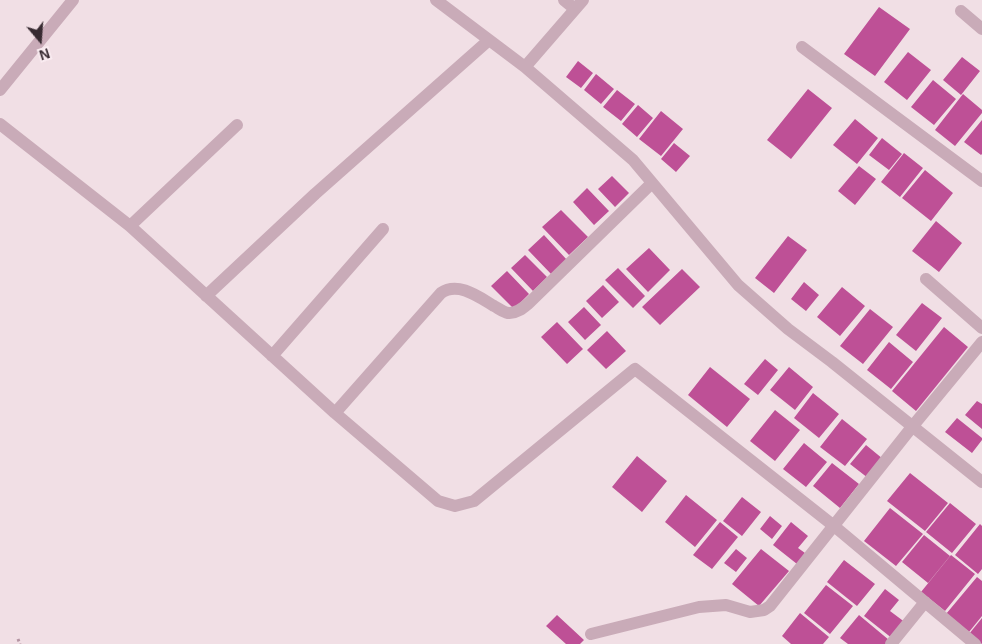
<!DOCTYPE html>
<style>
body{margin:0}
#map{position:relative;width:982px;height:644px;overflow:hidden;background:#f1dfe5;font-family:Arial,sans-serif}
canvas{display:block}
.north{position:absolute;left:15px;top:15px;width:50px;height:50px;-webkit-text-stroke:4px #f9ebf0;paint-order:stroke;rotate:162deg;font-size:14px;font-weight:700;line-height:20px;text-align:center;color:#372a31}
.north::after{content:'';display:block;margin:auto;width:18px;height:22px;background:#372a31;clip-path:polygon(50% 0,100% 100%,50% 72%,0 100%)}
</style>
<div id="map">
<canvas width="982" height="644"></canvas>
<div class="north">N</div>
</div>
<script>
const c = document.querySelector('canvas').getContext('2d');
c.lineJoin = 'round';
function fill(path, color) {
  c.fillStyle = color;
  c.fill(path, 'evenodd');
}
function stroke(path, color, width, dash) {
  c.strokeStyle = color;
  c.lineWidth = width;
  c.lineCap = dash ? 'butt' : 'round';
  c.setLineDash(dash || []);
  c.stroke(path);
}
fill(new Path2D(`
 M879,7l31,22 -35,47 -31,-22z
 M908,52l23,18 -24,30 -23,-18z
 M962,57l18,14 -19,24 -18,-15z
 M578,61l15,12 -12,15 -15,-11z
 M596,74l18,15 -13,15 -17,-14z
 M933,80l23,19 -22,26 -23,-18z
 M808,89l24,19 -41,51 -24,-19z
 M617,90l18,14 -14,17 -18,-14z
 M963,94l19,16v3l-27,33 -20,-16z
 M638,105l15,13 -16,19 -15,-13z
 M661,111l22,18 -22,27 -22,-17z
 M855,119l23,19 -21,26 -24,-19z
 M982,120v34l-1,1 -17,-13z
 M882,138l20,16 -13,16 -20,-15z
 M674,143l16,13 -14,16 -15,-13z
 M904,153l19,15 -23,29 -19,-15z
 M859,166l17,13 -21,26 -17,-14z
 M925,170l28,23 -22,28 -29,-23z
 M612,176l17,17 -14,14 -17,-18z
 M587,188l22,23 -15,14 -21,-23z
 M561,210l27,27 -19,18 -27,-28z
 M936,221l26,22 -23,29 -27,-21z
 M544,235l23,25 -15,15 -24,-25z
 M788,236l19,14 -33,43 -19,-15z
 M649,248l21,22 -22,22 -22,-23z
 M525,255l22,22 -14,14 -22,-23z
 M618,268l27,28 -12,12 -28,-28z
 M682,269l18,18 -40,38 -18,-18z
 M507,271l22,23 -15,15 -23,-23z
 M804,282l15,13 -13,16 -15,-12z
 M603,285l16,17 -17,16 -16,-17z
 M842,287l23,19 -25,30 -23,-19z
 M922,303l20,15 -26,33 -20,-16z
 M584,307l17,18 -16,15 -17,-18z
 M870,309l23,18 -30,37 -23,-18z
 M557,322l26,27 -16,15 -26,-27z
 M944,327l24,20 -52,64 -24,-20z
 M607,331l19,20 -20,18 -19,-19z
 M889,342l24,20 -22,27 -24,-19z
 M765,359l13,11 -20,25 -14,-11z
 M710,367l40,32 -23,28 -39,-32z
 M789,367l24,20 -18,23 -25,-20z
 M813,393l26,21 -20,24 -25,-20z
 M977,401l5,3v25l-17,-14z
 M775,410l25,20 -25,31 -25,-20z
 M957,418l25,20v2l-10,13 -27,-21z
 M842,419l25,20 -22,27 -25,-19z
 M804,443l23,19 -21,25 -23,-18z
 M866,445l17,14 -15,19 -18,-14z
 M637,456l30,25 -25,31 -30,-25z
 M832,463l27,21 -19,24 -27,-22z
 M910,473l38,30 -23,28 -38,-30z
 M686,495l31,25 -22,27 -30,-25z
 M742,497l19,15 -19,24 -19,-15z
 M950,503l26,21 -24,29 -26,-21z
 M890,508l33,26 -27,32 -32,-25z
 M770,516l12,10 -10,13 -12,-10z
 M720,522l18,15 -26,32 -19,-14z
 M791,522l17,14 -10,12 7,5 -8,11 -24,-19z
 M980,524l2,2v43l-4,5 -23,-19z
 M924,535l26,21 -22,27 -26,-21z
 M736,549l11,9 -11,14 -12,-9z
 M761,549l28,22 -30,35 -27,-22z
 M951,555l24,19 -30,37 -24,-19z
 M844,560l31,24 -18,22 -30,-24z
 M977,577l5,4v35l-13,16 -23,-18z
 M826,585l27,21 -23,28 -26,-21z
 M885,589l14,11 -9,11 16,12 -13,16 -29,-23z
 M800,613l29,24 -6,7h-32l-9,-8z
 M557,615l27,25 -4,4h-14l-20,-18z
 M859,615l30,25 -3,4h-38l-8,-6z
 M982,618v26l-13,-10z`), '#be5096');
stroke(new Path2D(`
 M18,639l2,5`), '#b495a3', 3, [2.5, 2.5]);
stroke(new Path2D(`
 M436,0l89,67 108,93 105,125 50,44 44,33 150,120
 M564,0l11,9
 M961,11l21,18
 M802,47l180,134
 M525,67l58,-67
 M0,90l73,-90
 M0,124l130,102 205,187 103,88 17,5 19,-5 161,-132 199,157 141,118
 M130,226l107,-101
 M926,279l56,49
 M206,296l109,-102 174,-154
 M272,356l111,-127
 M335,413l106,-120c17,-12 38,4 53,13 4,2 9,6 14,7 8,1 15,-5 21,-10l123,-120
 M591,634l108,-27 27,-2 24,7 14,-2 6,-4 142,-179 70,-85
 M891,644l34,-42`), '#c9abb8', 12);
</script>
